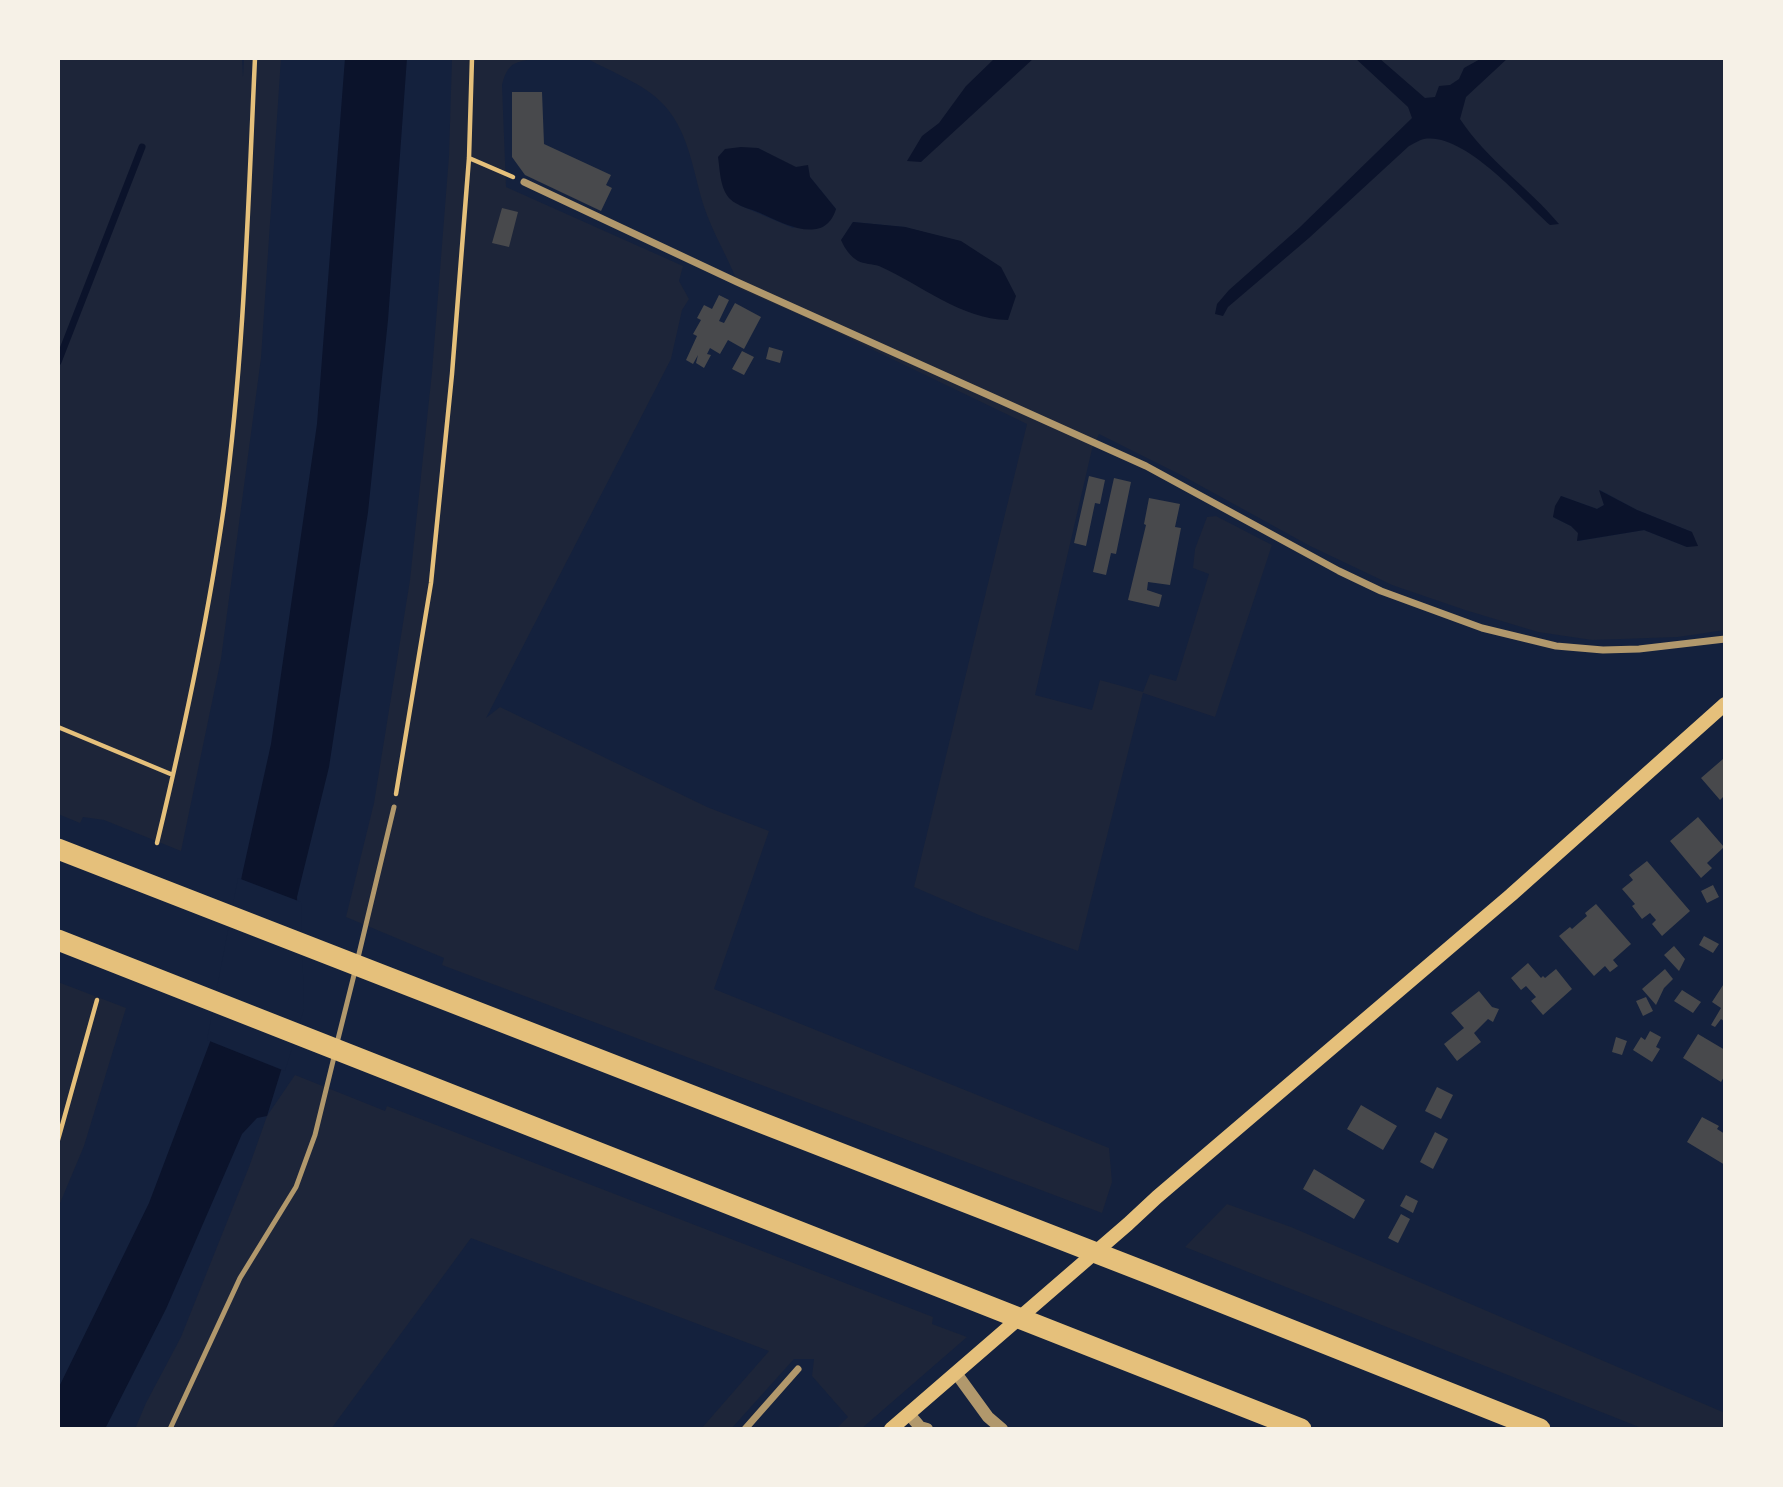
<!DOCTYPE html>
<style>
body{margin:0}
#map{position:relative;width:1783px;height:1487px;overflow:hidden;background:#14213d;font-family:"Open Sans",sans-serif}
canvas{display:block}
.frame{position:absolute;inset:0;border:60px solid #f6f1e7;pointer-events:none}
</style>
<div id="map">
<canvas width="1783" height="1487"></canvas>
<div class="frame"></div>
</div>
<script>
const c = document.querySelector('canvas').getContext('2d');
c.lineJoin = 'round';
function fill(path, color) {
  c.fillStyle = color;
  c.fill(path, 'evenodd');
}
function stroke(path, color, width, dash) {
  c.strokeStyle = color;
  c.lineWidth = width;
  c.lineCap = dash ? 'butt' : 'round';
  c.setLineDash(dash || []);
  c.stroke(path);
}
fill(new Path2D(`
 M58,58h184l1,19 1,-19h37l-20,300 -40,301 -40,192 -77,-31 -21,-3 -3,6 -22,-9z
 M452,58h87c-23,4 -31,3 -37,27l4,102 177,79 -4,15 10,18 -7,11 -11,49 -185,359 14,-11 207,100 62,24 -55,158 395,159 3,34 -10,31 -660,-248 2,-7 -98,-41 28,-114 36,-223 22,-208 17,-216z
 M586,58h1139v572l-47,7 -86,3 -54,-8 -73,-22 -73,-25 -82,-39 -129,-71 -82,-41 -7,15 -57,246 57,15 8,-30 43,12 7,-18 26,7 33,-107 -16,-6 2,-19 12,-32 9,-1 56,29 -57,172 -72,-24 -65,258 -99,-36 -65,-28 113,-463 -216,-104 -71,-31c-9,-26 -23,-48 -33,-74 -14,-37 -15,-79 -43,-110 -19,-21 -53,-33 -78,-47zM758,148l52,29 26,32 -43,19 -54,-23zM853,222l52,5 18,5 -46,33c-18,-3 -27,-8 -35,-25zM1600,490l37,20 55,22 -5,15 -43,-17 -66,11 1,-8 -8,-7 -18,-9 8,-21 36,13 7,-4z
 M58,982l68,26 -42,138 -26,62z
 M295,1075l90,36 2,-5 546,211 -1,7 35,13 -106,92h-25l12,-12 -36,-41 2,-17h-20l-63,70h-30l68,-78 -298,-113 -140,191h-196l11,-26 35,-66 68,-170 18,-51z
 M1227,1204l64,23 434,186v16h-81l-459,-182z`), '#1d2539');
fill(new Path2D(`
 M345,58h62l-19,262 -20,192 -39,255 -32,130 3,112 -33,107 -10,2 -15,16 -76,175 -61,120h-47v-40l91,-186 61,-161 32,-167 29,-131 46,-320z
 M995,58h39l-113,104 -14,-1 15,-25 17,-13 27,-37z
 M1355,58h24l46,40 10,-1 4,-11 11,-1 9,-6 5,-11 18,-10h26l-42,39 -6,22c27,41 68,68 99,105l-9,1c-28,-25 -86,-93 -126,-86 -5,1 -11,5 -15,7l-100,92 -81,69 -5,9 -8,-2 2,-10 12,-14 70,-62 113,-110 -4,-11z
 M741,147l17,1 38,19 12,-2 2,12 26,32c-11,37 -52,15 -76,4 -9,-4 -23,-7 -30,-14 -10,-10 -10,-29 -12,-42l7,-8z
 M853,222l52,5 56,14 40,26 15,29 -8,24c-48,-1 -86,-35 -129,-54 -7,-2 -15,-2 -21,-5 -8,-5 -13,-12 -17,-21z
 M1599,490l38,20 55,22 6,14 -11,1 -43,-17 -67,11 1,-8 -7,-7 -18,-9 2,-11 6,-10 36,13 7,-4z`), '#0b132b');
fill(new Path2D(`
 M238,878l63,24 3,107 -19,62 -78,-31z`), '#14213d');
stroke(new Path2D(`
 M58,362l84,-215`), '#0b132b', 7);
fill(new Path2D(`
 M512,92h30l2,52 67,31 -5,10 6,3 -11,23 -76,-36 -13,-18z
 M502,208l16,4 -9,35 -17,-4z
 M719,295l10,5 -10,21 5,2 11,-20 26,14 -17,32 -16,-9 -8,14 -10,-6 -3,6 4,1 -7,13 -8,-5 2,-8 -5,9 -7,-4 11,-24 -4,-2 8,-14 -4,-2 7,-13 8,4z
 M769,347l14,4 -3,12 -14,-4z
 M742,351l12,6 -10,18 -12,-6z
 M1089,476l16,4 -5,24 -5,-1 -9,43 -12,-3z
 M1114,478l17,4 -15,72 -5,-1 -5,22 -13,-3z
 M1149,498l31,6 -5,23 6,1 -11,57 -22,-3 -1,8 15,5 -3,12 -31,-7 18,-75 -2,-1z
 M1723,759l2,2v34l-5,5 -19,-22z
 M1698,817l26,30 -17,16 5,5 -11,10 -31,-37z
 M1647,861l43,50 -28,25 -10,-12 4,-4 -6,-7 -8,6 -10,-13 3,-2 -13,-15 11,-9 -4,-5z
 M1713,885l6,12 -12,6 -6,-12z
 M1596,904l35,40 -18,16 5,6 -8,6 -5,-6 -11,10 -35,-40 11,-9 2,2 8,-7 7,-6 -2,-3z
 M1704,936l15,8 -6,9 -14,-8z
 M1674,946l11,13 -6,12 -15,-16z
 M1528,963l13,15 2,-2 2,2 11,-9 16,20 -29,26 -12,-14 5,-4 -10,-11 -5,4 -10,-12z
 M1665,969l8,10 -9,9 -8,17 -14,-16z
 M1725,982v40l-4,-3 -6,8 -4,-2 10,-17 -9,-6z
 M1682,990l19,12 -8,11 -19,-12z
 M1479,991l13,16 7,2 -6,13 -5,-3 -14,14 7,9 -24,19 -13,-17 20,-16 -13,-15z
 M1646,997l7,14 -10,5 -7,-15z
 M1650,1031l11,6 -5,10 4,2 -8,13 -19,-12 8,-13 4,3z
 M1698,1034l27,16v25l-4,7 -38,-24z
 M1616,1037l11,4 -5,14 -10,-3z
 M1437,1087l16,8 -12,24 -16,-8z
 M1361,1105l36,21 -14,24 -36,-21z
 M1702,1117l17,9 -2,3 8,5v31l-38,-23z
 M1435,1132l13,7 -15,30 -13,-7z
 M1314,1169l51,31 -11,19 -51,-30z
 M1406,1195l12,6 -5,12 -13,-7z
 M1401,1214l9,5 -12,24 -10,-5z`), '#48494c');
stroke(new Path2D(`
 M469,158l44,19
 M58,727l115,48
 M396,794l35,-211 21,-209 17,-216 3,-100
 M157,843c27,-112 51,-223 67,-337 20,-148 24,-299 31,-448
 M58,1140l39,-140`), '#e5c07b', 4.5);
stroke(new Path2D(`
 M357,962l37,-155
 M337,1043l18,-72
 M170,1429l70,-151 56,-91 19,-52 20,-82`), '#b1986c', 5);
stroke(new Path2D(`
 M524,182l213,100 409,184 193,105 42,20 101,37 74,18 47,4 36,-1 86,-10
 M745,1429l53,-60`), '#b1986c', 7);
stroke(new Path2D(`
 M956,1373l32,44 14,12
 M909,1414l11,13 7,2`), '#b1986c', 12);
stroke(new Path2D(`
 M891,1429l237,-205 29,-27 354,-302 214,-191`), '#e5c07b', 14);
stroke(new Path2D(`
 M58,849l1095,426 387,154
 M58,940l1243,489`), '#e5c07b', 21);
</script>
